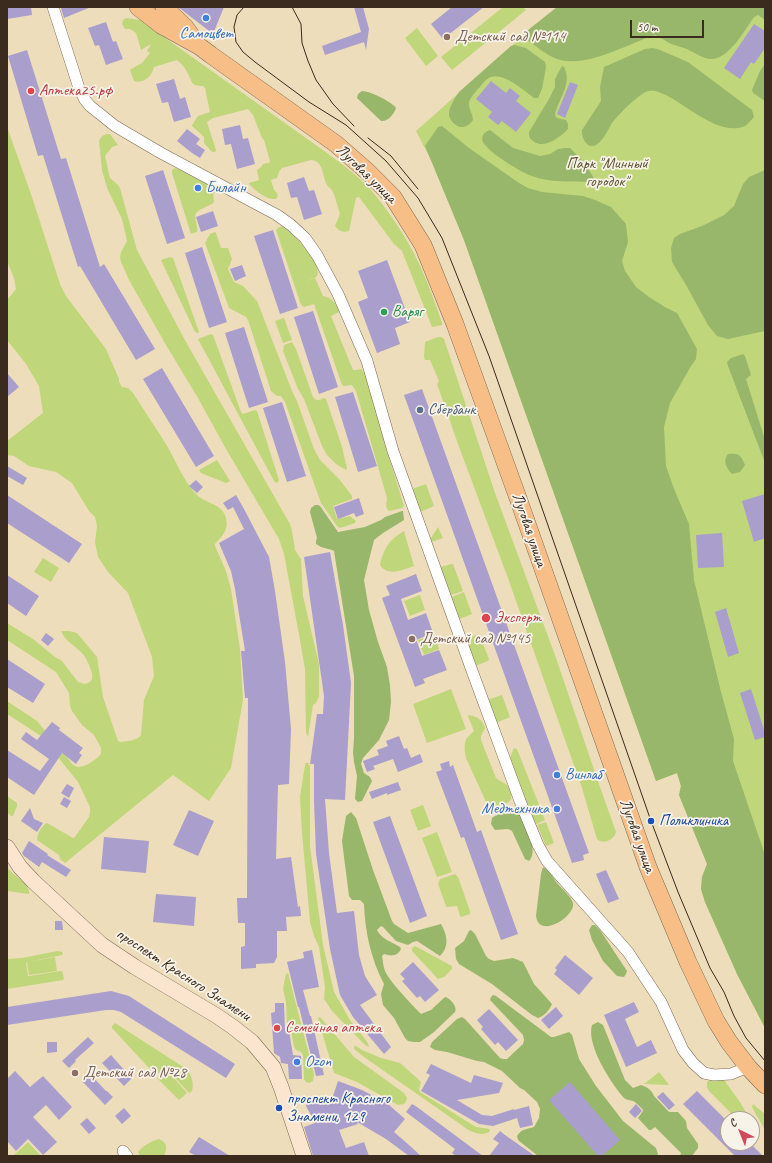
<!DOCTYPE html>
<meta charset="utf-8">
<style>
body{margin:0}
#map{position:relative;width:772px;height:1163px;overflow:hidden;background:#eeddba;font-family:Caveat,sans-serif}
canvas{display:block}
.frame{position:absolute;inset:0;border:8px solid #3b2a1e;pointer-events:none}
.north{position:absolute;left:720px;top:1111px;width:40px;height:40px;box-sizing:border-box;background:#f7f3e8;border:1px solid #aca397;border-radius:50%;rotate:317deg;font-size:11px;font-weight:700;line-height:16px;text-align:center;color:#3b2a1e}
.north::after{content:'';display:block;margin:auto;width:14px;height:18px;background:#d1495b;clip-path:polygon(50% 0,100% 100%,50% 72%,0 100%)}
.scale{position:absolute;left:630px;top:20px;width:74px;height:18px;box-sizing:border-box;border:2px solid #3b2a1e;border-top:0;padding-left:5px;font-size:12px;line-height:14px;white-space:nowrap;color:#3b2a1e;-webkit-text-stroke:3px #f7f3e8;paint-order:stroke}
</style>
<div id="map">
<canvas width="772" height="1163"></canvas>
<div class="frame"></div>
<div class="north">С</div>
<div class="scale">50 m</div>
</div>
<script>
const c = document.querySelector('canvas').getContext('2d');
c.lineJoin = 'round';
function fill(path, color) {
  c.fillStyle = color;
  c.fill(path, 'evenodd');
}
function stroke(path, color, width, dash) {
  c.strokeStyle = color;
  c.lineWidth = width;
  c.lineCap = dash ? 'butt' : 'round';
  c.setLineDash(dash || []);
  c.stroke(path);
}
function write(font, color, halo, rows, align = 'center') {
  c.font = font + ' Caveat,sans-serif';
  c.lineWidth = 3.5;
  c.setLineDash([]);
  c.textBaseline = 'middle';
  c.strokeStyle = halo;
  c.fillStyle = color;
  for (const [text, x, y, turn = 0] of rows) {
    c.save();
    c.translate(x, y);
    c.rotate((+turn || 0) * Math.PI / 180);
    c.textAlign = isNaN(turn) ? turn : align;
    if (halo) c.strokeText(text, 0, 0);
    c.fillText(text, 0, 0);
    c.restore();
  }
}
fill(new Path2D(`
 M503,7h20l3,3 -74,60 -11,-13z
 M765,7v1021l-28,-54 -32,-72 -4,-13 1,-12 5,-13 -28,-69 2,-9 -4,-13 -21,8 -192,-541 -32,-78 -16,-31 108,-96z
 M126,18l14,2 187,133c15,11 30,22 43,36 21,24 43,58 55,88 6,15 12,31 17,46v2l-10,2 -30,-76 -8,-7 -35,-47 -3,1 -7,33c-5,2 -11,0 -14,-5l5,-12 -1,-3c-2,-6 -4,-17 -8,-22 -1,-1 -3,-2 -4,-4 -5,-9 -3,-24 -16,-25l-29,8 -3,4 -2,6 -6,2 3,10 3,3 1,3 -2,3c-10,1 -20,-8 -27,-15v-1l10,-3 -2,-10 4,-3 2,-3 6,-1 1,-2 -6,-21 -2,-2 -9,-23 -5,-6 -35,9 -6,4 9,28 -1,2h-3l-8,-9v-6l-2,-2 -10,-9v-1l6,-9 12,-4 -5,-24 -2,-2c-13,0 -10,-4 -16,-14 -2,-4 -5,-8 -9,-11l-1,-1 -23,7c-2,9 -10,17 -20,14l-4,-11 1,-1 11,-6 8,-10 -3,-2 4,-7 -10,6 -5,-17 -6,-4h-5l-3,-5 1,-4z
 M417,28l21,28 -12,10 -21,-28z
 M7,127l24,67 29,90 6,12 40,53 13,30v3l3,5 6,1 5,5c11,17 22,34 33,51 10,17 17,36 30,50 8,9 24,9 29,21 5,14 -2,20 -10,29v2l11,25 5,18 9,60 3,51 -12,68 -22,33 -36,-26 -108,88 -5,-4 -1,-4 -22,-15c0,-6 5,-15 10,-17l26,15 2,-1 14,-20 1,-5v-5l-12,-25 -37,-46 -34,-22v-13l30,20 33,40c1,2 3,4 5,5 7,4 21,-6 26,-12v-6l-7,-13 -12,-10 -10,-14 -2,-5 -1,-13 -13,-21 -49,-32v-17l26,16 22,18 7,4 16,21 7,2c3,-1 6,-2 7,-5 2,-6 -6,-22 -10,-26 -7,-7 -17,-12 -21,-22h8l8,2 20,24 6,40 15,44 2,1c7,-1 17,-1 21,-7l3,-35 10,-24 -2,-19 -24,-64 -20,-21 -10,-15 -3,-15 2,-16 -2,-9 -6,-6 -17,-28 -16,-11 -27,-6 -15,-10 -7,-1v-14l36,-28 -4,-27 -13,-22 -19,-24v-40l9,-11 -2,-11 -7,-17z
 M107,134h3l8,11 -6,2 -7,9 5,22 8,7 2,3 17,62 49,92 104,182 2,7 3,19 6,9 2,37 16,68v32l-3,7 -3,2 -5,32 -2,-4 -1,-64 -5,-29 -16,-86 -5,-15 -53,-90 -28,-51 -32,-53 -37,-65 -8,-18 -1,-5 1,-5 6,-11 -5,-22 -15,-31 -5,-18 -3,-29 3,-5z
 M175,168l3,1 33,17 5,3 1,2 -4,3 1,8 -2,2c-4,2 -12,5 -15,8 -5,5 2,14 0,20l-6,2 -19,-61v-3z
 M282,226c11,7 37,34 36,48l-2,3 -12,6 11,-5 8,18c8,1 13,8 18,15l-10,5 22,54h3l5,-1c4,3 5,8 7,13l19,69 17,55 -2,2 -13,3c-5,-5 -2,-7 -2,-13l-31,-107 -4,-6 -8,1 -2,-1 -28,-81 -10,3 -3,-2 -25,-75 2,-2z
 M215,232l1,1 5,15h7l4,11 -4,10 6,13 9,4 14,15 35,90 5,10 17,48 6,11 20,20 12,16v3l-19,7 4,13 13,-3 6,5 -1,2 -15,5 -3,-2 -16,-23 -36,-101 -4,-6h-4l-6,-5 -23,-71 -2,-3 -17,-9 -1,-3 -23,-62 5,-9z
 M170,257l3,1 26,74 -1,1 -3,-1 -34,-72z
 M284,318l8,22 -9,3 -8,-22z
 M211,334l2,1 28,77 2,2 12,-4 2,1 22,69 -1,2 -2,1 -2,-2 -76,-142z
 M438,337h3l3,2 4,12 47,142 61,165 44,129 16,45c-2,8 -13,13 -19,7l-15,-51 -73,-207 -51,-137 -21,-60 2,-3 -9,-21h-5l-1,-3 1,-15 2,-1z
 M292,342l4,7 17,48c4,5 6,3 11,1l2,1 16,48 5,21 -1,2 -10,-6 -9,-9 -5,-9 -18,-47 -6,-10 -15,-38 1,-6z
 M217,460l13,21 -4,2 -25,-10 -2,-3z
 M426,484l8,22 -14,6 -8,-23z
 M438,527l5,11 -12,4 9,25 12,-3h1l10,27 -12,4 -22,-52 2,-5z
 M404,531l10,35c-12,4 -26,11 -34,-1 4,-17 9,-25 24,-34z
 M43,558l16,10 -8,14 -17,-10z
 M464,592l8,22 -15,6 -8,-22z
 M420,595l5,15 -15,6 -6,-15z
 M434,634l5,15 -15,6 -6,-15z
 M476,635l4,1 9,23 -1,2 -13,5 -10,-27z
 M451,689l15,40 -39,14 -14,-39z
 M502,695l8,22 -14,6 -9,-23z
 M468,715c9,1 14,4 17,13l-4,8v4l15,38 11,7 4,7v7l-2,3 -11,5h-5l-6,-3 -21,-46c-1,-6 -3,-14 1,-20 2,-3 5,-5 7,-7l-6,-15z
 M514,748l3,1 28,71 -8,4 -2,-1 -26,-63z
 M306,763h2l2,3v80l13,99 11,47 16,28 18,23 1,4 -4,-2 -33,-34 -8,-12 1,-12 -6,-40 -5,-11 -4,-14 -8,-89 -2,-36 5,-32z
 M7,796l10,7v3l-4,10h-2l-4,-4z
 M423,805l8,21 -13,5 -8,-21z
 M546,822l8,21 -8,3 -9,-21z
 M437,832l15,40 -15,5 -15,-39z
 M7,868l18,16c2,3 5,6 4,10l-22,-3z
 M455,874l3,3 12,34v3l-9,3 -1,-1 -3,-10 -10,1 -1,-1 -8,-22 2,-5z
 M415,946l37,20v3l-8,8 -6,2 -26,-28v-3z
 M58,951l4,1 1,1 -1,2 -35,7 28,-5 2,14 -28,4 -2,-13 -1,1 2,13h1l32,-5h1l2,7 -1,2 -56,9v-30l15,-1z
 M288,973l26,101 -1,7 -4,2 -3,-1 -2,-3 -1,-24 -2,-3 -5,-2 -2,-3 -3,-16 -4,-6 -1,-23 -3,-13 2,-11 1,-4z
 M320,1017l34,40 50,36 3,5 -1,3 -2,3 -6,1 -41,-23 -23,-9 -15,-51 -1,-4z
 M115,1023l73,47c4,7 6,14 4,21l-3,2 -22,-24 -1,-1 -7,5 -6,-2 -5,-4 -36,-39v-2z
 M354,1046h2l6,4 19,8 19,5 18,16 3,3 -2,7 1,3 56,35 14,2 -1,3c-7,4 -12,1 -19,-1l-106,-74 -10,-8z
 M166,1069l21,24 -8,7 -22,-22z
 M659,1072l10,13 -25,-1z
 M716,1079h6l2,1 16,22 10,17h-13l-28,-28 -2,-4v-4l1,-2z
 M753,1104l12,10v16l-12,-21 -1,-2z
 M159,1139c9,4 8,9 5,17h-24l-2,-4c5,-6 13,-11 21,-13z
 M28,1142l13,14h-28z`), '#c0d67a');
fill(new Path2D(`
 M557,7h208v13l-7,-5 -4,2c-9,13 -24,40 -41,42 -10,1 -20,-8 -29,-11 -5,-2 -11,-3 -15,-5 -5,-3 -9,-6 -14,-8 -28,9 -69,34 -98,24 -11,-4 -21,-13 -31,-20l-3,-5z
 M514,45l12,3 19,14 1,5 -4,22 -4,9h-4c-9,-7 -31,-26 -43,-21 -4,1 -8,6 -11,10 -4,4 -9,10 -11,15 -1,6 4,12 4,18 -2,3 -6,7 -10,7 -7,1 -15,-8 -14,-14 1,-8 6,-15 10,-21l52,-46z
 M653,48l7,2 28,12 64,48 2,7c-3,3 -6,7 -9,9 -25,11 -57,-20 -79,-31 -6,-2 -11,-6 -17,-4 -10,2 -31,24 -37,32 -4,7 -9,18 -16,22 -9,5 -15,-8 -14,-15l19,-29 -1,-14 4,-20 41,-18z
 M765,64v37l-12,-8 -1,-3 8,-19z
 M562,66l2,1c9,17 -6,32 -9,48l2,3 9,2 2,4v5c-8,8 -24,21 -35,12 -4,-3 -4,-5 -4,-9l20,-33 6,-12v-8z
 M362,91c8,0 30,11 34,17 -2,6 -8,14 -15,13l-24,-23 1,-4z
 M442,126l27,22 50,35 9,5 14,4 41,4 12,4 16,7 15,17 2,18 -6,19 3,10 11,16 13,10 16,10 12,6 20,36 -1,10 -5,7 -21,37 -6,24 2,39 8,23 15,35 5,56 27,112 13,47 -1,22 32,94v173l-28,-54 -32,-72 -4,-13 1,-12 5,-13 -28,-69 2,-9 -4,-13 -21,8 -192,-541 -39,-94 13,-19z
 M490,130l23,18 27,8 10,-2 8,-5 7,-1h5l12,12 10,15 2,4 -5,3c-19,-1 -39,1 -57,-6 -10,-3 -40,-22 -46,-30 -3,-2 -5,-8 -3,-11 2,-3 4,-4 7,-5z
 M765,170v161l-37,8 -11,-3 -9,-11 -22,-40 -14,-23 -1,-14 3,-10 6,-4 22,-8 22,-11 10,-9 9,-22 6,-7z
 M743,354l2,2 6,19 -5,4 19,61v23l-37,-97 -1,-4 4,-4z
 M728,454c11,-1 13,1 17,11l-5,7 -8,2c-5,-5 -10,-13 -4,-20z
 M315,505h3l2,1 18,26 27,-5 16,-7 4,-3 17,-6h1l1,9 -21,13 -9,7 -10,40 5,30 9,32 9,25 3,18 1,17 -2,18 -10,20 -16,18 -2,6 3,9 6,4 2,4 -10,20 -4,1 -3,-3 2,-23 -3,-14 -1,-9 1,-15v-62l-20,-125 -2,-1 -11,-3 -5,-3v-3l1,-3 -7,-26 1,-4z
 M514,808l4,2c6,13 22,40 11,51l-4,-2 -13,-28 -4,-2 -13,1 -4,-6 1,-6 3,-2z
 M351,812l5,6 17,52 19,51 2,3 14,9 33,-9c6,11 9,22 -1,32l-23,-15 -4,1 -5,3 -12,-4 -13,-14 -2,-1 -4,4c4,9 15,12 23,17l1,2c-4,8 -10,7 -17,5l-2,2c1,5 1,10 3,15 5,11 23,29 32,39l4,4 10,-4 14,-13c5,1 13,10 10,15l-21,20 -14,10h-6l-6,-1 -3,-3 -11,-20 -11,-13 -2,-11 3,-10c-13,-25 -19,-52 -20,-80l-4,-4h-8l-3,-4 -7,-55 4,-25z
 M543,867c7,3 10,11 14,16 5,6 14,13 16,20 3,13 -34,37 -37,13l5,-42z
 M592,925h3l5,5 27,41 -1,3 -2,3 -7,-1 -14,-15 -11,-21 -3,-10z
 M471,930l4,4 11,22 3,3 5,2 19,-3 10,4 11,22 18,20c-2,6 -9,13 -14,14l-6,-3 -40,-31 -33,-20 -3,-5 -1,-11 9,-7 5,-10z
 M493,995l3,1 55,41h3l15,-5 3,3 7,24 17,27 27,35 33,27 2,6v2h-120l-20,-16 -1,-4c4,-7 10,-7 17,-9l5,-9 1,-9 -3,-7 -13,-12 -4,-2 -18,-17 -18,-9 -7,-1 -30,-9 -12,-2 -5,-3 2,-5 25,-23 5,-2 3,2 35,39 3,1h4l16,-15 1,-4 -1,-5 -33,-35 1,-3z
 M598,1022l5,3 22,55 8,8 8,-3c6,2 11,5 13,11l15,16h9l8,9 1,7 11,16v4l-6,8h-12l1,-3 -26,-26 -4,3h-2l-11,-12 5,-7v-1c-3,-3 -6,-7 -10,-9 -3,-1 -6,-1 -9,-3 -13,-15 -38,-53 -32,-73z`), '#98b76a');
fill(new Path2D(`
 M7,7h24l1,8 -25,4z
 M63,7h28l-27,11 -3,-10z
 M178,7h46l-11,27z
 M354,7h9l6,22 -3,21 -2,-8 -39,13 -3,-9 39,-14z
 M452,7h32l-41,32 -12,-15z
 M106,22l7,20 3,-1 7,18 -17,6 -7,-20 -4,1 -7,-18z
 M754,24l11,7v17l-11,16 -3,-2 -11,17 -16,-11z
 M27,50l34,109 5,-1 34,109 4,-3 51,85 -19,11 -56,-94 -2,1 -35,-112 -5,1 -30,-100z
 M174,79l6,20 5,-2 6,20 -17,5 -6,-20 -6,1 -6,-19z
 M491,81l15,12 4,-5 10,8 -4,5 15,12 -15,19 -14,-11 -4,4 -10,-8 4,-5 -16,-13z
 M570,82l8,3 -13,33 -8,-4z
 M240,125l3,14 5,-1 7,26 -18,5 -6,-25 -6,1 -3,-16z
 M187,129l13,10 -4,5 9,6 -5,8 -8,-5 -15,-12z
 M163,170l22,68 -18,6 -22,-68z
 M304,177l5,14 5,-1 8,24 -18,6 -7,-23 -6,1 -4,-15z
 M213,211l5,15 -17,6 -5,-15z
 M273,230l25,78 -18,6 -26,-78z
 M202,247l25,75 -18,6 -24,-75z
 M387,260l23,62 -15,6 5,16 -23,9 -19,-51 10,-4 -10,-27z
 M242,265l4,11 -11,5 -5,-12z
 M313,311l25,76 -19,7 -25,-77z
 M244,327l24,75 -19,6 -24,-75z
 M162,368l52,88 -18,11 -53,-88z
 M7,373l12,14 -12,10z
 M422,389l167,464 -6,2 1,5 -12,3 -168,-468z
 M353,392l24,74 -19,6 -23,-75z
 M282,402l24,74 -19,6 -24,-74z
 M7,466l20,12 -4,7 -16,-9z
 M196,480l7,7 -6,6 -8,-7z
 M765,494v44l-11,4 -12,-41z
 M7,495l75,49 -13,19 -62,-40z
 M236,495l8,14 25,48 6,34 10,71 6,67 -2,55 -11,1 -2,74 15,-2 7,50 2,-1 1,10 -15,1 1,14h-10v26l-3,6 -18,1v4l-15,1v-22l4,-1v-23h-7l-1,-25h10l1,-200h-3l-4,-47h4l-10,-62 -4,-18 -12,-28 25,-14 -11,-22 -5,3 -5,-7z
 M359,498l5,16 -8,3 -2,-4 -16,6 -4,-12z
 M722,533l2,34 -26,1 -2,-33z
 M330,552l13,73 8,58 -6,117 -20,-1 4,54 8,60 17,-2 5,44 6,21 12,19 -17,10 31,42 -7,7 -31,-37 -13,-22 -10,-46 -14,-95 -2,-53v-37h-4l7,-50h6l1,-18 -20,-139z
 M416,574l6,17 -21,8 7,21 18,-7 7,20 -17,7 3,7 3,9 17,-6 8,20 -24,9 2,4 -10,4 -33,-89 8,-3 -4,-9z
 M7,575l32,21 -13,20 -19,-13z
 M726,608l13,45 -11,4 -13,-45z
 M46,633l8,6 -6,7 -7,-6z
 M7,659l38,25 -12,19 -26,-16z
 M751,689l14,44v4l-10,3 -15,-47z
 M52,722l8,6 -1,2 24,18 -4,5 3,2 -6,9 -14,-11 -28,42 -27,-18v-27l33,21 9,-12 -28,-20 5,-7 11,8z
 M399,736l5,13 3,-1 4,10 9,-4 3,8 -25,10 -5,-13 -20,7 2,3 -8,3 -4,-11 16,-6 -2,-5 11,-4 -2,-5z
 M449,761l1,6 3,-2 24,67 4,-2 37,104 -17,6 -37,-103 -3,1 -25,-66 6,-2 -2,-6z
 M398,782l3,8 -14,5v-2l-15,6 -3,-7z
 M67,784l7,4 -5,10 -8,-5z
 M64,797l7,4 -4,7 -7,-4z
 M30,808l4,11 9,4 -6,9 -16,-11z
 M189,810l25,11 -16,35 -25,-11z
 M390,816l37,100 -17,7 -37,-101z
 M104,837l45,4 -3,32 -45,-4z
 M29,841l19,13 -1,1 24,15 -5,7 -24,-15 -3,5 -15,-11 -2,-3z
 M606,870l13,29 -11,4 -12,-29z
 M156,894l40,3 -2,29 -41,-4z
 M55,921h7l1,9h-8z
 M312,950l7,37 -16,3 7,26h1l13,59 -8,1 -17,-69h-1l-11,-45 17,-4 -1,-6z
 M565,955l28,23 -14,17 -25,-21 3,-4 -2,-2z
 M413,962l26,28 -14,12 -5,-6 -3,2 -15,-17 3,-2 -5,-5z
 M111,991l18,5 106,68 -9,14 -105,-66 -7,-2h-8l-99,15v-18z
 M634,1002l5,10 -14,7 12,28 14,-7 6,13 -31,14 -22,-52z
 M275,1003h9l1,28h4l4,24 8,1 1,23h-13l-1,-15 -7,-1 -1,-6 -6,-4 -3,-40 4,-1z
 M556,1007l7,9 -14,13 -8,-9z
 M489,1009l29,31 -12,11 -8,-9 -3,3 -14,-16 2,-2 -6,-7z
 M88,1037l6,6 -19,17 1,1 -7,7 -7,-7z
 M47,1042h10v10l-10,1z
 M111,1055l15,17 1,-1 6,6 -9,9 -22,-23z
 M431,1064l40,19 3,-8 29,8 -4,10 -42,7 25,15 10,1 22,-7v1l15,-4 4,19 -13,3 -3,-10 -24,8 -14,-2 -58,-33 9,-16 -4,-2z
 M15,1071l15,16 13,-11 29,31 -13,13 -13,-15 -13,12 24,25 -14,13 -15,-16 -12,12 -9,-10v-62z
 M90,1074l16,17h1l6,6 -8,8 -23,-24z
 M338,1081l24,9 26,14 17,15 -11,13 15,13 12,11h-12l-23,-17 -29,-17 1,2 -19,6 7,18 18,-6 5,14h-56l-9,-29 11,-4 -9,-17 3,-10 22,6z
 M570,1082l50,58 -18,16h-4l-49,-56z
 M697,1091l31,31v21h22l13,13h-28l-52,-52z
 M663,1092l12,13 -6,5 -12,-13z
 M412,1104l5,3 66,49h-27l-4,-3 3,-4 -49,-37z
 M636,1104l6,7 -7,7 -6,-6z
 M124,1108l7,8 -9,8 -7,-8z
 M87,1118l9,10 -7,6 -9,-10z
 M500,1131l5,4 30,21h-46l10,-13 -6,-4z
 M199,1137l31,19h-34l-7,-4z`), '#a99ecc');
const street = new Path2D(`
 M53,7l26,81 6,12 5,6 25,20 46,27 116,62 14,10 14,13 12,17 21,39 29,67 26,90 78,217 49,133 18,44 9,16 81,91 33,50 22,48 10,13 11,10 10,2 17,-1 17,-7
 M123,1151l4,5`);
const secondary = new Path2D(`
 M7,847l13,20 13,14 69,64 33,22 82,49 16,11 19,15 21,25 8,20 23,69`);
const primary = new Path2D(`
 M138,7l23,18 38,21 12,9 125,89 32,28 25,25 30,48 32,79 63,174 130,369 40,95 28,59 13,21 19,25 17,18
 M164,7l21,20 8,11`);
stroke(street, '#7a6955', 12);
stroke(secondary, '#7a6955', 16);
stroke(primary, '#7a6955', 18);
stroke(street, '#fff', 11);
stroke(secondary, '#fce5cf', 15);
stroke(primary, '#f7be87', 17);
stroke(new Path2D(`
 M244,7l-7,8 -3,12 2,15 7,10 12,10 54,40 37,23 40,36 32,37 24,40 47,118 162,465 27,71 32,76 14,24 10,24 12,22 19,23
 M292,7l9,17 1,19 6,18 8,19 17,24 21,22
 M368,138l23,18 27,33`), '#3b2a1e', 1);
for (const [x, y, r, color] of [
 [206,18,4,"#3f7fe0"],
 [447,37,4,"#8d6e63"],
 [31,91,4,"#e0444e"],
 [198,188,4,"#3f7fe0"],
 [384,312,4,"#2e9e5b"],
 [420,410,4,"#5c6f8a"],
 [486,618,5,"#e0444e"],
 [412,639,4,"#8d6e63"],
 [557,775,4,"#3f7fe0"],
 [557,809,4,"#3f7fe0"],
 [651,821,4,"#1a4fb4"],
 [277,1028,4,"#e0444e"],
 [297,1062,4,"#3f7fe0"],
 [75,1073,4,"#8d6e63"],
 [279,1108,4,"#1a4fb4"]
]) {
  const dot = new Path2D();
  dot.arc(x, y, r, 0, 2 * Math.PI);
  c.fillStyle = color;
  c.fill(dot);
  stroke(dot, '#f7f3e8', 1.5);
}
write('16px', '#366cbe', '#f7f3e8', [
 ["Самоцвет",206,34,"center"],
 ["Билайн",206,188],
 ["Винлаб",565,775],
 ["Медтехника",549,809,"right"],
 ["Ozon",305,1062]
], 'left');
write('16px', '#785e54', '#f7f3e8', [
 ["Детский сад №114",455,37],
 ["Детский сад №145",420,639],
 ["Детский сад №28",83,1073]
], 'left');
write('16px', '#be3a42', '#f7f3e8', [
 ["Аптека25.рф",39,91],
 ["Эксперт",495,618],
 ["Семейная аптека",285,1028]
], 'left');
write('16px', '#5c5535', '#f7f3e8', [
 ["Парк \"Минный",607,164],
 ["городок\"",607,182]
]);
write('16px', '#3b2a1e', '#f7f3e8', [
 ["Луговая улица",366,174,44],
 ["Луговая улица",529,530,71],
 ["Луговая улица",637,836,70],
 ["проспект Красного Знамени",183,975,33]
]);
write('16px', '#27864d', '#f7f3e8', [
 ["Варяг",392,312]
], 'left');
write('16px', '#4e5e75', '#f7f3e8', [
 ["Сбербанк",428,410]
], 'left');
write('16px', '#164399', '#f7f3e8', [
 ["Поликлиника",659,821],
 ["проспект Красного",287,1099],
 ["Знамени, 129",287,1117]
], 'left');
</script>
